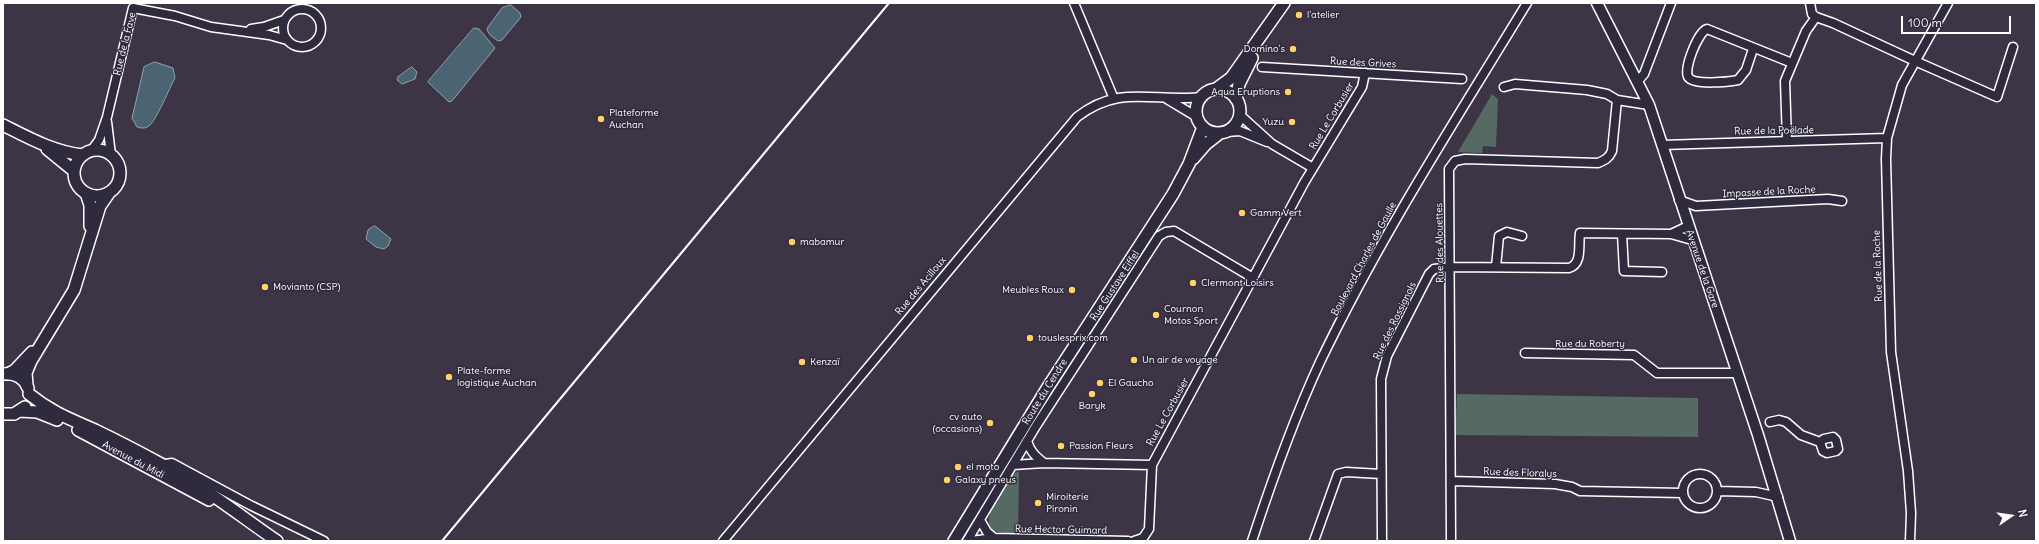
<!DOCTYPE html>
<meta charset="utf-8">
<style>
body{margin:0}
#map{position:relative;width:2039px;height:544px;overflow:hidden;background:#3d3445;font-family:Delius,sans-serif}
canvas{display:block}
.frame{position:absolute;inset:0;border:4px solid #fff;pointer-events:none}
.north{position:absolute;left:1991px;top:496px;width:40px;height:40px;-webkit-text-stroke:3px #2f2a3d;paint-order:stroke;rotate:77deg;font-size:11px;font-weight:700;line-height:16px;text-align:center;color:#fff}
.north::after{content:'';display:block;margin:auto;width:14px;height:18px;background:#fff;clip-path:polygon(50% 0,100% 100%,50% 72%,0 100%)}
.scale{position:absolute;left:1901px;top:16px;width:110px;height:18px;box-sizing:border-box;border:2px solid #fff;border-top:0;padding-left:5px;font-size:12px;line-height:14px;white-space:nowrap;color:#fff;-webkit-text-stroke:3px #2f2a3d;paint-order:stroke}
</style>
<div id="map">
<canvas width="2039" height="544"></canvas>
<div class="frame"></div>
<div class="north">N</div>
<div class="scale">100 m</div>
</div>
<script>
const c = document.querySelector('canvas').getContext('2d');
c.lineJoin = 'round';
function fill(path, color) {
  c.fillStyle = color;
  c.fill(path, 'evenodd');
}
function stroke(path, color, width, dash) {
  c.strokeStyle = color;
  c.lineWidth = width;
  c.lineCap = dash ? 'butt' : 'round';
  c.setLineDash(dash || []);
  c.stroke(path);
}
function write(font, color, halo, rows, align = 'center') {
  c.font = font + ' Delius,sans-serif';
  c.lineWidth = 3;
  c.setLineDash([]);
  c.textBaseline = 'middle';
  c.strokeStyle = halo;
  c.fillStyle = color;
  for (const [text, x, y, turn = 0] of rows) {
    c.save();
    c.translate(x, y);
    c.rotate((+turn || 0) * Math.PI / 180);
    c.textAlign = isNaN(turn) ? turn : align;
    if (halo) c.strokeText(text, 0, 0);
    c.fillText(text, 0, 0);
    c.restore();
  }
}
fill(new Path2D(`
 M1492,94l6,5 -2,48 -13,-1 -1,7 -24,-1z
 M1457,394l241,4v39l-243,-2z
 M1019,471l-1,62c-16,0 -34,2 -28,-20l22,-38z`), '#566a64');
const water = new Path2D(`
 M511,5l9,8 1,4 -19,23 -4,1 -8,-6 -3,-5 1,-3 14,-19z
 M474,28l5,1 16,19 -43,53 -3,1 -21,-20z
 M155,62l18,6 2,10c-5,9 -19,43 -26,48 -4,3 -8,2 -12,1l-5,-9 12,-51z
 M412,67l5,5 -2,7 -13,5 -5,-4 1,-3z
 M375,226l16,13 -3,7 -4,3 -8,-2 -10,-8 2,-9z`);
fill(water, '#4b6473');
stroke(water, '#93a2ab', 1);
const minor = new Path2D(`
 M1074,3l40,96
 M1810,3l2,11 4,3 17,6 82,38 82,36 16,-50
 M283 28a19 19 0 1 1 38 0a19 19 0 1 1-38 0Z
 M251,29l13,-2 20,-7
 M1753,49l-7,21 -8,10c-10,2 -43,5 -49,-2 -7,-7 9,-46 18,-49l85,34
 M1262,67l200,12
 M1637,82l7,-8 27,-71
 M1504,87l11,-3 72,6 20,4 10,6 32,5
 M1167,99l30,18
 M1240,115l32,29 41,24
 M107,122l4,33
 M1226,132l14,-1 27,11
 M1787,141l-2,-60 21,-50 10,-14
 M1662,145l225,-7
 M91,151l8,-11 8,-23 26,-109 42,8 36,11 58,8 18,5
 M1679,200l17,6 132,-7 14,2
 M1622,234l2,37 38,1
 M1671,234l17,-8
 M1496,267l3,-31 8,-4 15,4
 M1525,353l109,2 23,18h80
 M1770,422l9,-2 7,2 15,13 19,7
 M1833,437l3,3 2,9 -2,2 -9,2 -4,-2 -3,-9 4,-3z
 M1027,441c3,10 8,15 17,22
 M160,465l12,-2 78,42 74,36
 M1013,465l31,-2 108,2 152,-282 58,-96 3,-14
 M1683 491a17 17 0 1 1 34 0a17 17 0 1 1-34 0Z
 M1451,481l104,3 17,3 8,4 103,2
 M1717,491l39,1 22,5
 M980,520l7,12 7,6
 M723,541l354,-424c44,-34 77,-14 125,-20
 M967,541l69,-115 123,-190 7,-4 8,-1 79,47
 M971,541l23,-3 134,3
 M1134,541l9,-3 6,-9 3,-64
 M1252,541c20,-61 41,-121 68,-179 60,-125 135,-241 207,-359
 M1314,541l24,-67 8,-2 35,2
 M1382,541l-1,-162 6,-23 42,-82 5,-5 17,-2 118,1c14,-4 9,-24 11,-35l91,1 21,6
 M1451,541l-2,-372 6,-8 10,-2 133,4c7,-3 11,-5 14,-12l5,-51
 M1910,541l1,-28 -3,-42 -17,-119 -5,-193 1,-21 15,-53 46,-82`);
const tertiary = new Path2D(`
 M1597,3l52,102 109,330 32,106`);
const secondary = new Path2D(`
 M1216,89l15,-11 53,-75
 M1196 111a22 22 0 1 1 44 0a22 22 0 1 1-44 0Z
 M1236,99l3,-15 13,-26
 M3,125c26,13 51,27 80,30
 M47,149l27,22
 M74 173a23 23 0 1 1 46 0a23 23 0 1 1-46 0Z
 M1193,159l13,-15 14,-11
 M86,193l4,12v21
 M3,374c11,-1 21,3 25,14
 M8,374l7,-4 17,-18
 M27,385l-1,-12 5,-12 43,-71 26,-84 9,-13
 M29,394c22,18 41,25 66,36 23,11 46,23 68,35 40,21 76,50 114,76
 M20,411l17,1 20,8
 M3,414h11l11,-7
 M78,430l131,70
 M954,541l94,-154 125,-193 16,-30 14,-37`);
stroke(minor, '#fff', 11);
stroke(tertiary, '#fff', 13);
stroke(secondary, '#fff', 14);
stroke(minor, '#2f2a3d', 8);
stroke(tertiary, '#2f2a3d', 10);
stroke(secondary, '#2f2a3d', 11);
stroke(new Path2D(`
 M442,541l447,-538`), '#fff', 2);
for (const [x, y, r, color] of [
 [1299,15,4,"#ffd166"],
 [1293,49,4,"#ffd166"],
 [1288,92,4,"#ffd166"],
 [601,119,4,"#ffd166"],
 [1292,122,4,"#ffd166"],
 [1242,213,4,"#ffd166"],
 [792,242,4,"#ffd166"],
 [1193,283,4,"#ffd166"],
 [265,287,4,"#ffd166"],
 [1072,290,4,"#ffd166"],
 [1156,315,4,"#ffd166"],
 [1030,338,4,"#ffd166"],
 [1134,360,4,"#ffd166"],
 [802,362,4,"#ffd166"],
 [449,377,4,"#ffd166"],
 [1100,383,4,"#ffd166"],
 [1092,394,4,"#ffd166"],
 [990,423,4,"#ffd166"],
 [1061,446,4,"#ffd166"],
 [958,467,4,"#ffd166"],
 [947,480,4,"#ffd166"],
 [1038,503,4,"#ffd166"]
]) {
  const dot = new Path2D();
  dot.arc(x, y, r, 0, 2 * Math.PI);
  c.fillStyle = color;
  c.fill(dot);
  stroke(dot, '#2f2a3d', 1.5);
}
write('10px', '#fff', '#2f2a3d', [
 ["l'atelier",1307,15],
 ["Domino's",1285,49,"right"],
 ["Aqua Eruptions",1280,92,"right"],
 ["Plateforme",609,113],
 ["Auchan",609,125],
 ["Yuzu",1284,122,"right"],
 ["Gamm Vert",1250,213],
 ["mabamur",800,242],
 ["Clermont Loisirs",1201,283],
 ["Movianto (CSP)",273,287],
 ["Meubles Roux",1064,290,"right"],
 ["Cournon",1164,309],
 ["Motos Sport",1164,321],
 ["touslesprix.com",1038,338],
 ["Un air de voyage",1142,360],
 ["Kenzaï",810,362],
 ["Plate-forme",457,371],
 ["logistique Auchan",457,383],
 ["El Gaucho",1108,383],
 ["Baryk",1092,406,"center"],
 ["cv auto",982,417,"right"],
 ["(occasions)",982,429,"right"],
 ["Passion Fleurs",1069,446],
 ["el moto",966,467],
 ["Galaxy pneus",955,480],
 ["Miroiterie",1046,497],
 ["Pironin",1046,509]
], 'left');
write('10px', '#fff', '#2f2a3d', [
 ["Rue de la Fave",125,44,-76],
 ["Rue des Grives",1363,63,3],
 ["Rue Le Corbusier",1332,116,-59],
 ["Rue de la Poëlade",1774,131,-1],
 ["Impasse de la Roche",1769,192,-3],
 ["Rue des Alouettes",1440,243,-91],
 ["Boulevard Charles de Gaulle",1364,259,-62],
 ["Rue de la Roche",1878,266,-92],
 ["Avenue de la Gare",1702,269,71],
 ["Rue des Acilloux",921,286,-50],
 ["Rue Gustave Eiffel",1115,286,-57],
 ["Rue des Rossignols",1395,321,-64],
 ["Rue du Roberty",1590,344],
 ["Route du Cendre",1045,392,-58],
 ["Rue Le Corbusier",1168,412,-61],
 ["Avenue du Midi",133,460,28],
 ["Rue des Floralys",1520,473,2],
 ["Rue Hector Guimard",1061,530,1]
]);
</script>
